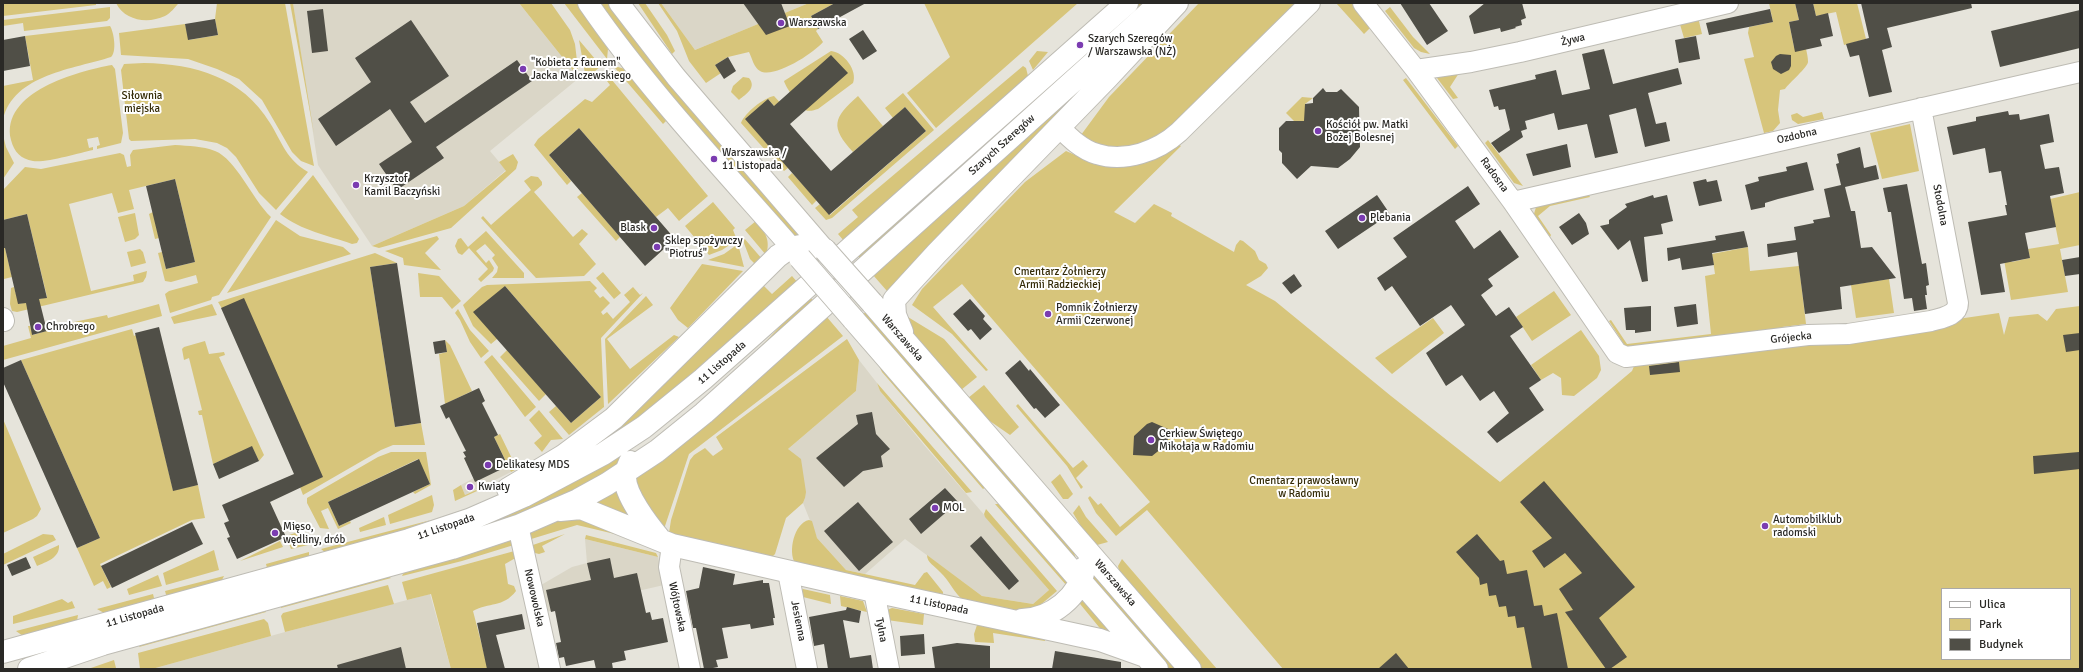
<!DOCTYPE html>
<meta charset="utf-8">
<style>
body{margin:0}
#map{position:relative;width:2083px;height:672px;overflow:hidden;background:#e6e4db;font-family:Signika,sans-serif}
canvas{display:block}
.frame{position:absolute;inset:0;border:4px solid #2a2926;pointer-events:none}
.legend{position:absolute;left:1941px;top:588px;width:130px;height:72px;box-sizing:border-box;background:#fff;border:1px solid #aaa9a8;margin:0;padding:5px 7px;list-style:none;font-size:12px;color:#2a2926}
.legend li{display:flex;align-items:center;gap:8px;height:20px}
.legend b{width:20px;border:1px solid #aaa9a8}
</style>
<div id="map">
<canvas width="2083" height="672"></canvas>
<div class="frame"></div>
<ul class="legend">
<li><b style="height:5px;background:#fff"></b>Ulica</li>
<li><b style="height:11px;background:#d7c57b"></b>Park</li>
<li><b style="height:11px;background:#504f47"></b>Budynek</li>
</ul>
</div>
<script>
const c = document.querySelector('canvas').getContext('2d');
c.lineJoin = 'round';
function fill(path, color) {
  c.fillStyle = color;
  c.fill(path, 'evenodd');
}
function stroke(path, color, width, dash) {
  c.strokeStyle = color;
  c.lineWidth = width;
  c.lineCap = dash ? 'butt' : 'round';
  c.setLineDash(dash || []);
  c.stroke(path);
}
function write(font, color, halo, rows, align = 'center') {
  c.font = font + ' Signika,sans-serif';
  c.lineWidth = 4;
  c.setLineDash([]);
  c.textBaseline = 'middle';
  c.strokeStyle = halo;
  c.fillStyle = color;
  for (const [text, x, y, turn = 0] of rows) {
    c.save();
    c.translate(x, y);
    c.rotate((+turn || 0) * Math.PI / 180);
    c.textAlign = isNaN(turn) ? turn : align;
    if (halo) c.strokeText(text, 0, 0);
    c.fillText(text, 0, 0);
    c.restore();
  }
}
fill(new Path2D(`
 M293,3h226l60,75 -89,73 16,19 -42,36 -92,40 -54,-81z
 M661,3h148l-114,47z
 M859,360l18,23 3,8 44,54 125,145 -16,14 -51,-8 -77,-57 -40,35 -19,-4 -29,-32 -14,-35 2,-5 -17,-49 68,-58z
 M497,443l14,29 -46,23 -4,-10 13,-7 -10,-20z
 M585,539l73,18 6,28 -118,27 -5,-27 31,-18 15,-4z
 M430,594l21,75h-299l133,-37z`), '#dad6c7');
fill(new Path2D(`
 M3,3h93v2l-93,11z
 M116,3h63c-4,4 -8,10 -14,13 -17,8 -40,5 -49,-13z
 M217,3h68l29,163 -13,-5 -9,-9 -30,-52 -23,-21 -22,-10 -29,-10 -67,-4 -2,-22 66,-9 4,16 29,-5 -3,-16z
 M290,3h3l21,131z
 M519,3h32l19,27 5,14 4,34z
 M564,3h13l31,46 -1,10z
 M599,3h9l66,85 130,150 -4,6 -139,-160z
 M638,3h7l22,32 8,16 -3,3z
 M658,3h3l34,47 114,-47h26l-24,13 7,13 -2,2 7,11c-9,11 -49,37 -63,29 -6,-3 -8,-13 -11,-19l-21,5 -13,8 6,8 -15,10 -17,-22 -12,-30z
 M924,3h154l-142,125 -29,-35 43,-36z
 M1140,3h9l-287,258 -5,-6z
 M1199,3h99l-123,123c-23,15 -48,28 -75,20 -7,-2 -13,-8 -19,-11l28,-38z
 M1336,3h18l17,21 -1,4 -6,6z
 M1769,3h26l4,17 -10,2 5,25 12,2c1,4 2,9 2,13 0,5 -19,21 -23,27l-5,1 -2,20 2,13 -7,8 -9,2 -20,-74 10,-2 -6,-24 1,-6 24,-5z
 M1813,3h44l9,36 -22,6 -8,-33 -20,4z
 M110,7v11l-3,3 -83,10 -1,-8 -20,3v-6z
 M1390,7l23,30 17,17 -9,-2 -7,-4 -29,-37z
 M1698,17l4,17 -18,4 -5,-17z
 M110,26c4,6 7,26 1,31 -36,12 -98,17 -108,63v-34l30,-6 -8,-44z
 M579,40l22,26 -15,13z
 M831,51c13,1 27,20 22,32l-35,26c-4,1 -8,3 -13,1 -6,-4 -19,-22 -21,-29z
 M1037,51l11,1 -15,18 -4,-9z
 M1115,56l-224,237 -4,-2 -14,-16z
 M144,63c51,1 98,14 126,60 13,21 16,36 38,49l-32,38 -17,-17 -23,-36 -9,-9 -10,-5 -22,-4 -64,2 -2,-2 -8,-69 3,-6z
 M112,65l3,4 8,64 -2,10 -24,6v-3l3,-1 -2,-8 -11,2 2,9 4,-1v3c-14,3 -47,13 -60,11 -12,-2 -19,-9 -22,-21 -11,-48 67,-69 101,-75z
 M1023,66l3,2 2,8 -184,165 -6,-7 20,-17 -6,-7z
 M618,67l7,2 32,38 9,14 -3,3 -48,-56z
 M1459,73l-9,14 8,11 -5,1 -16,-21 3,-2z
 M607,74l101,122 -29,25 -11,-13 -12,9 -77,-89 -30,27 22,26 -4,4 -33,-40 4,-6 47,-40 7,3 18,-17 -6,-8z
 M743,77l6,1c8,10 -3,16 -10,22l-8,-8 2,-6z
 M1406,78l52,68 -3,3 -52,-69z
 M903,93l31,37 -102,88 -6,2 -11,-12 5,-4 10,11 96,-84 -21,-24 -12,11 -8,-10z
 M774,96l11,12 -5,5 -12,-14 20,69 -4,3 -43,-48c4,-10 22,-25 33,-27z
 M858,96l25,30 -30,26c-23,-25 -20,-34 5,-56z
 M1302,97l11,1 -8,6v17h-11l-8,-8z
 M1822,112l2,7 -26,5 -6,-4 -1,-5 6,-2 6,4z
 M1910,124l9,47 -37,8 -12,-46z
 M3,135l3,12 8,16 -11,16z
 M1488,140l35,46 -9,-3 -29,-40z
 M1178,144l3,2 -67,66 21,11 19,-19 18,9 -1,3 63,36 2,-7 4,-5 3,1 12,10 4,9 7,4 2,4 -7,8 -15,9 29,16 116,95 109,86 132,-111 2,-5 365,-53 5,22 5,-18 29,-3 9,7 9,-12 24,-3v363h-797l-136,-159 -31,26 -20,-23 -8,-15 2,-2 8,9 3,-2 19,24 30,-25 -188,-218 -29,23 55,63 -2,1 -34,-37 -40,-29 10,-16 103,-107 41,-31 23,10zM1942,589h128v70h-128z
 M175,145c14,1 27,1 40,6 21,8 37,48 56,66l-52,78 -7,2 -1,3 -41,13 -5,-19 4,-3 29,-8 -2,-8 -25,7 -6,-1 -7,-28 4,-1 4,17 29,-7 -20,-83 -46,11 5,19 -16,4 -6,-20 -43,11 22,87 43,-10 -1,-6 14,-4 -1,6 -3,5 -126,30 -5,-1 -2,-7 1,-16 3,-1 5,17 28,-7 -20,-83 -24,6v-30l22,-23 16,2 79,-16 4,2 3,12 4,-1 -1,-11 3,-5z
 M513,154l5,8 -2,7 -65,59 -72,20 -7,-2 92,-40 42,-35 -7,-9z
 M792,173l25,27 -5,5 -24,-28z
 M313,175l44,61 2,3 -2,4 -5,1c-25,-9 -50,-13 -72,-30z
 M531,176l7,1 4,5v3l-8,7 39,45 9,-8 6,5 -9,10 17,20 -12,12 -48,2 -55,-60 2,-2 8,9 40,-35 -7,-9z
 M1587,192l3,5 -40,9 -12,10 13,19 -1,2 -16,-23 2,-7 5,-3z
 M2080,192v53l-20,4 8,43 -57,8 -8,-46 9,8 18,-4 -2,-9 31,-5 -9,-45z
 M582,193l38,44 -4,4 -39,-44z
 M713,202l22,26 -2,2 4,10 -15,10 -13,5 -24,-29z
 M153,212l6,26 -4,1 -6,-25z
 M135,213l4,22 -4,4 -10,3 -7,-25z
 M276,220l24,16 43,11 8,7 -124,39z
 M756,221c9,11 15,19 10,34l-21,-25z
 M486,231l38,42v5h-32l5,-6 1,-5 -6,-9 3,-3 -10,-11 -9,7 10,12 3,-3 5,8 -1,3 -12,11 -3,-3 10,-10 -19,-21 -7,7 -4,-2 -3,-7 3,-7 3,-1 7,9z
 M437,236l2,3 -14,14 16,17 -37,-5 -1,-7 -18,-7z
 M743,237l20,23 -5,7 -8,-8 -8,-21z
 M738,244l6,23 -36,-7 16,-6z
 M1748,247l2,24 49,-5 7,58 -24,3 1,4 -156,18 -18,-28 2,-1 16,24 84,-10 -6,-58 10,-2 -3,-20z
 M3,248h2l7,29 -8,2z
 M140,249l3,3 3,11 -15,4 -4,-15z
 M375,253l22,10 -27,4 25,160 26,-4 4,22h-32l-12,5 -78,45 -3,-8 22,-10 -104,-175z
 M702,264l41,7 -55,57 -10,-8 -8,-12z
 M603,272l18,21 -7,6 -18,-21z
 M418,273l21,3 22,25 -9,8 -10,-12h-22z
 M792,276l6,7 -146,127 -55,36 -55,31 219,-194 11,11z
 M1889,279l5,34 -38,5 -5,-33z
 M590,281l7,7 -3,3 6,7 3,-2 7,7 -9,9 2,3 4,-3 6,7 17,-17 -6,-7 9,-8 7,8 3,-2 -42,45 3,69 -35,28 -20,-23 7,-6 15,17 30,-26 -96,-111 -8,53 -6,5 -18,-18 -10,-21 19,-18 5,-2z
 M1554,291l17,24 -39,26 -16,-24z
 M646,296l7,9 -46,34 23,30 44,-34 5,2 -71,67 -3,-65z
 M809,296l6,7 -79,72 -41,32 57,-51z
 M159,304l3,12 -159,44v-14l28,-8 -3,-12h2l3,9 13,-4v-3l61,-13 1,3z
 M212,304l5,11 -43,9 -3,-7z
 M458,309l12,21 19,21 -8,7 -11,-16 -10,-22 -5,-7z
 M869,312l203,234 4,13 -215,-245z
 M903,314l41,25 33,38 -16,13 -52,-60z
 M826,316l17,20 -154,118 -25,75 -9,-9 -22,-41z
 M1433,318l11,15 -52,41 -17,-16z
 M132,329l2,7 2,-1 37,155 25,-5 7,33 -13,2 -92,44 11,23 -4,2 -4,-8 -9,5 -17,-38 23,-10 -79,-178z
 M1581,330l18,26 2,14 -4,8 -23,18 -12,-1 -1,-17 -8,-5 -12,7 -10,-15z
 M847,339l12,21 -3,31 -68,58 13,10 5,33 -1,6 -2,5 -17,15 -11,36 -4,4 -102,-25 2,-13 19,-60 4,-5 11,-7 8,8 10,-7 -7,-12z
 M445,340l5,5 22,46 -27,13 -6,-50 8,-2z
 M205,341l4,13 15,-2 1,3 -6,2 45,98 -5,6 -7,-14 -39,17 -11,-49h-3l-1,-4 4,-1 -13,-52 -5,2 -2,-11 2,-2z
 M507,350l39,44 -7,7 -39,-44z
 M492,355l44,52 -11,10 -41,-55z
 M880,363l107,123 -4,3 -101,-117 -3,-6z
 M877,383l95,109 -6,1 -86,-102z
 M984,385l35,42 -9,8 -23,-16 -19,-21z
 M1018,404l55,64 10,-8 5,6 -12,12 7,9 -2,2 -14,-23 -51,-60z
 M539,410l24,29 -12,1 -9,12 -8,-9 8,-7 -13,-16z
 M3,419l38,90 -4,7 -4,3 -30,14z
 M500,434l17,35 -6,3 -17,-35z
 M625,450l-8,18 -99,50 -86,24z
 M391,452h35l5,33 -16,9 -2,-2 17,-8 -12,-25 -90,43 11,24 11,-5 1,2 -13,6 -10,-21 -7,3 8,18 -9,-1 -13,-25v-5l71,-41z
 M1060,474l13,20 -5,5h-5l-12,-17z
 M461,485l4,10 11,-5 1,1 -22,10 -2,-11z
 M618,488l24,37 -52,-22z
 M432,495l2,10 -2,7 -42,12 -2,-9z
 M995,504h4l70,78 -2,4z
 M1079,505l7,12 22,25 -11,3 -12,-12 -12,-20z
 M986,509l71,82 -18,15 -16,6 -59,-11c-10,-8 -15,-21 -24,-29 -5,-6 -13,-9 -13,-17l55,41 51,8 16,-14 -64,-73 -1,-3z
 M575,516l65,24 -63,-15 -49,15 2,-7 28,-15z
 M384,517l2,8 -26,7 -1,-4z
 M431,520l-50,19 -55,14 -5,-4z
 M809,520l3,1 5,17 29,32 69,15 9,-12 3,-1 16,20v4l-148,-33c-7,-11 -1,-40 14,-43z
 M301,531l7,14 -17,4 -5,-13z
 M43,534l10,1 3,5 -53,25v-11z
 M565,534l-23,12 3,6 -6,2 -4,-1 -5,-7z
 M586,535l70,18 2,4 -73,-18z
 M511,539l6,5 -55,17 -60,15 2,-4z
 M280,541l3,6 -43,14z
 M59,545c1,13 -13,17 -22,21l-4,-9z
 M214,550l5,20 -53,15 -3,-12z
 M518,550l1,6 -14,8 3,20 6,2 2,5c-13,17 -27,11 -43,20l15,58h-37l-20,-75 -24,6 -5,-18z
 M309,552v5l-41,15 -2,-8z
 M1122,559l95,110h-15l-83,-98 -1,-5z
 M1093,570l85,99h-10l-78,-90z
 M158,575l4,11 -33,9 -2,-6z
 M224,576l-3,6 -54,16 -2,-7z
 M388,576l3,2 -110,30 -1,-4z
 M388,585l6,19 -109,28 -4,-16 2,-3z
 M803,589l27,6 1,9 -32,-8 -1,-3z
 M153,594l2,8 -51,11 -7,-4z
 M1081,595l34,39 -12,-2 -27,-33z
 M840,596l23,5 4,11 -26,-6z
 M62,599l6,4 4,-2 3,7 -62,16v-8z
 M265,608l1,4 -127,35 2,-3z
 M892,608l32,6 -1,11 -36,-5 -2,-9z
 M78,615l-1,6 -54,15 -7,-5z
 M264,619l4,4 3,13 -119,33h-12l-2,-16z
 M977,625l68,14v2l-52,-8 1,10 -19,-1 -1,-8z
 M114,660l2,8 -28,1z`), '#d7c57b');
fill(new Path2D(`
 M743,3h38l9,23 -24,9z
 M835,3h31l-48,26 -7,-13z
 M1400,3h29l19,28 -21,14z
 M1485,3h37l4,15 -5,2 1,5 -7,2 1,1 -15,4 -1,-4 -26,6 -5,-18z
 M1795,3h18l3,13 12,-3 5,23 -13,3 2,7 -27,6 -6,-30 10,-2z
 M1861,3h110l1,5 -85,20 5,19 -10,3 10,42 -23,5 -10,-42 -9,2 -4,-13 23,-6z
 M323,9l5,42 -16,2 -5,-42z
 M1770,9l3,13 -64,13 -3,-12z
 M2080,10v38l-80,19 -9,-36z
 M215,19l3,16 -30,5 -3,-16z
 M411,20l38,56 -39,26 15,21 92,-63 15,21 -96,66 8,11 -47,32 -18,-26 33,-22 -22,-33 -54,37 -18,-27 53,-37 -16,-24z
 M863,30l14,21 -14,9 -14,-21z
 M25,36l5,30 -27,5v-31z
 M1696,36l4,23 -21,4 -4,-23z
 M1604,49l9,35 65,-16 4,16 -34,9 8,31 10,-2 4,19 -25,6 -9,-39 -27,7 9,38 -23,5 -8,-34 -29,6 -4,-17 -29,8 2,8 -6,2 2,6 -24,16 -8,-10 19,-13 -5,-21 -6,1 -1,-4 -4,1 -5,-17 47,-11 -1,-4 21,-5 6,25 28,-6 -8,-35z
 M1780,54l11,1v11l-2,4 -8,4 -8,-5 -2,-7 5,-6z
 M831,55l17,18 -58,51 41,47 74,-64 21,24 -97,84 -84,-96 23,-20 6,7z
 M728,57l8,14 -12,8 -9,-14z
 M1323,88l3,4h11l4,-3 18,18 1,40 -10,12 -12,9 -27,-2 -14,13 -15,-16v-10l-3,-3v-22l7,-7h18l1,-17 8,-1v-5z
 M2008,111l1,4 10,-1 1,6 29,-6 5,28 -14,3 5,24 14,-2 5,26 -14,3 6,31 -31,6 5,25 -30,6 5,28 -24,3 -13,-73 39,-7 -2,-10h2l-6,-34 -12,2 -4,-25 -32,7 -6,-28 29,-6v-4z
 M579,128l96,111 -30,27 -96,-111z
 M1567,144l4,23 -38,9 -7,-22z
 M1860,147l4,21 12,-3 3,14 -34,8 6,24h4l6,37 11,-1 24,31 -56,9 2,22 -37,5 -8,-62 -29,5 -1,-13 29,-4 -2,-13 20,-4 -1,-3 17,-3 -6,-28 17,-4 -5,-21 3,-1 -2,-9z
 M1807,162l7,28 -36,9 -13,4v4l-14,3 -6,-25 14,-4 -1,-4 29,-6 -1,-4z
 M175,179l20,83 -29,7 -20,-83z
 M1706,179l1,3 10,-2 5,21 -23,5 -6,-24z
 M1907,184l15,80 4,-1 3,22 -3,1 1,9h-2l2,14 -13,2 -2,-13 -8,1 -13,-87h-3l-5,-24z
 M1468,186l12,18 -25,17 19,28 26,-19 19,27 -31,22 5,7 -12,9 15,21 13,-9 14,20 -13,9 31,44 -12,8 15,22 -47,33 -10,-11 22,-19 -15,-22 -14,10 -18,-26 -16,11 -20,-33 39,-28 -14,-20 -31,21 -28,-40 -7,5 -8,-13 30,-21 -14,-19z
 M1377,195l13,19 -52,35 -13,-18z
 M1653,195l1,3 13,-3 6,26 -12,3 2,10 -19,3 4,44 -6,1 -12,-42 -12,10 -18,-24 9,-2v-4l18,-13 -2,-3z
 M1579,213l7,10 3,11 -17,11 -13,-18z
 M27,214l20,84 -8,1 8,32 -15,4 -6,-32 -8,1 -13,-56h-2v-28z
 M1744,231l4,16 -36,6 2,12 -32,5 -2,-12 -12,3 -1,-13 49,-8 -1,-4z
 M2080,257v17l-15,2 -3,-16z
 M397,263l24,160 -26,4 -25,-160z
 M1294,274l8,12 -11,8 -9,-11z
 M505,286l96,111 -30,26 -98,-111z
 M244,298l79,179 -53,25 16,35 -49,22 -10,-21 3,-1 -6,-14 5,-2 -7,-16 72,-31 -73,-166z
 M970,299l15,17 -2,3 9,10 -12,11 -9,-11 -3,2 -15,-17z
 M1696,304l2,20 -21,3 -3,-20z
 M1651,306v25l-16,2v-3h-9l-2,-22z
 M159,327l39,158 -25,6 -38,-158z
 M2080,333v17l-14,2 -3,-17z
 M445,340l2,12 -12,2 -2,-12z
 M21,360l79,178 -23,10 -74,-166v-14z
 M1020,360l9,11 1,-2 30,36 -15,13 -9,-10 -2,1 -29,-36z
 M1679,362l1,10 -30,3 -1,-9z
 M479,388l6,13 -3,2 16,32 -4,2 14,29 -33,16 -11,-24 2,-1 -3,-5 3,-1 -17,-34 -3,2 -6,-13z
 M872,412l4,22 14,15 -9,7 2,11 -20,4 -19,16 -28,-29 42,-34 -2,-9z
 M1152,422l16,7 -3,4 3,5 -1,6 -15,12 -19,-1 1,-19 13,-12z
 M252,446l7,15 -40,18 -6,-15z
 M2079,452l1,17 -46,5 -1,-18z
 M419,459l11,25 -91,42 -11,-24z
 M1544,481l91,106 -36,31 28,39 -17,12h-4l-41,-57 8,-2 -14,-21 23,-16 -17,-20 -21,15 -12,-17 20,-13 -32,-36z
 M945,488l13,14 -37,32 -12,-15z
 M858,502l35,40 -34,29 -35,-40z
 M192,522l11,22 -91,44 -11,-22z
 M1477,534l23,27 4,-1 3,14 20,-4 7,36 8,-1 2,11 13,-3 11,56h-36l-8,-42 -7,1 -2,-12 -7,1 -2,-11 -7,1 -3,-12 -7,1 -2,-13 -7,2 -1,-7 -23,-26z
 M981,536l38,45 -10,9 -39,-44z
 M26,557l5,11 -19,8 -5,-11z
 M610,558l4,20 23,-5 9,40 4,-1 2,8 11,-2 5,24 -44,9 2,9 -14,3 1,6h-17l-2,-9 -28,6 -2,-9 -5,1 -3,-15 5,-1 -6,-31 -4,1 -5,-22 45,-10 -4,-17z
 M703,567l32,7 -2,11 30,-5v3h6l6,35h-2l1,7 -23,4 -1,-5 -28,4 6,30 -12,2 2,7 -10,2h-4l-8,-41h-3l-7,-37 13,-3z
 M847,607l14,4 -2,12 -16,-3 7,38 21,-3 2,14h-45l-4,-25 -10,2 -5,-29 37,-7z
 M522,614l3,15 -29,6 9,34h-18l-10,-46z
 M924,634l1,20 -24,2 -1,-20z
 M957,643l33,3v23h-55l-3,-22z
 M401,647l5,22h-68l-1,-4z
 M1055,651l66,11v7h-69z
 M1396,653l13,16h-31z`), '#504f47');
const minor = new Path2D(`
 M588,3c60,87 134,165 203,244
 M619,3l57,74 149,173
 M1363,3l53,67 97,132 104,151 9,4 182,-22 40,-1 83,-13c10,-3 27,-5 27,-18l-37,-195
 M1416,70l55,-8 49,-10 208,-49
 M1059,127c11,11 23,23 38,27 28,9 61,-3 82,-22l131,-129
 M1513,202l567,-130
 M3,318l1,3
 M518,526l32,143
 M672,545l-3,22 21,102
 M788,572l19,97
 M874,591l15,78`);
const major = new Path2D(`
 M872,303l318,366
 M853,319l304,350
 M902,332l-7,-17 -1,-15 43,-47 170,-175 70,-75
 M630,462c-2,4 -4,10 -5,14 -1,18 23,49 34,62
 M508,489l55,-33 51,-38 164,-162c18,-13 27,-12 47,-6
 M560,510l21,-2 91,37 202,46 226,49 45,16
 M1022,620c29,-1 58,-23 62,-52
 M3,652l406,-112 60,-20 55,-24 79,-42 41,-27 59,-48 424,-376
 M29,669l74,-25 349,-96 66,-22 60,-26 29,-16 50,-33 47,-38 456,-410`);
stroke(minor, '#bebcb4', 22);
stroke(major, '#bebcb4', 24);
stroke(minor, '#fff', 20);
stroke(major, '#fff', 22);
const majorBridge = new Path2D(`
 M825,250l47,53
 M800,258l53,61`);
stroke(majorBridge, '#bebcb4', 24, []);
stroke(majorBridge, '#fff', 22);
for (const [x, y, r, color] of [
 [781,23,4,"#7b3cb1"],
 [1080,45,4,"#7b3cb1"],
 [523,69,4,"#7b3cb1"],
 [1318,131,4,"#7b3cb1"],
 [714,159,4,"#7b3cb1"],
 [356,185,4,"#7b3cb1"],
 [1362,218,4,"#7b3cb1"],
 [654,228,4,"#7b3cb1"],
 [657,247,4,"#7b3cb1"],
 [1048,314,4,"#7b3cb1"],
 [38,327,4,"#7b3cb1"],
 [1151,440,4,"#7b3cb1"],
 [488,465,4,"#7b3cb1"],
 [470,487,4,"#7b3cb1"],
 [935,508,4,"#7b3cb1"],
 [1765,526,4,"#7b3cb1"],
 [275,533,4,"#7b3cb1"]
]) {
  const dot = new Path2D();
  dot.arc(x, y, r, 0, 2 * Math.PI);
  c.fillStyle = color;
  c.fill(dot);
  stroke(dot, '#fff', 1.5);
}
write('11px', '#2a2926', '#fff', [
 ["Warszawska",789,23],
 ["Szarych Szeregów",1088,39],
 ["/ Warszawska (NŻ)",1088,52],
 ["\"Kobieta z faunem\"",531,63],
 ["Jacka Malczewskiego",531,76],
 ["Kościół pw. Matki",1326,125],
 ["Bożej Bolesnej",1326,138],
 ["Warszawska /",722,153],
 ["11 Listopada",722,166],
 ["Krzysztof",364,179],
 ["Kamil Baczyński",364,192],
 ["Plebania",1370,218],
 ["Blask",646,228,"right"],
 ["Sklep spożywczy",665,241],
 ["\"Piotruś\"",665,254],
 ["Pomnik Żołnierzy",1056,308],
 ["Armii Czerwonej",1056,321],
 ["Chrobrego",46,327],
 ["Cerkiew Świętego",1159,434],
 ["Mikołaja w Radomiu",1159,447],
 ["Delikatesy MDS",496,465],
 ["Kwiaty",478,487],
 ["MOL",943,508],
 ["Automobilklub",1773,520],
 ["radomski",1773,533],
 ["Mięso,",283,527],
 ["wędliny, drób",283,540]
], 'left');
write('11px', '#2a2926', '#fff', [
 ["Żywa",1573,40,-13],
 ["Ozdobna",1797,136,-13],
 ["Szarych Szeregów",1002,145,-42],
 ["Radosna",1494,175,54],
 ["Stodolna",1940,205,79],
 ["Warszawska",902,338,49],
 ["Grójecka",1791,338,-6],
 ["11 Listopada",722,363,-41],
 ["11 Listopada",446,527,-19],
 ["Warszawska",1115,583,49],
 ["Nowowolska",534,598,77],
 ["11 Listopada",939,605,12],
 ["Wójtowska",677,607,78],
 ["11 Listopada",135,616,-16],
 ["Jesienna",798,621,79],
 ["Tylna",881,630,79]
]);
write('11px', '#342b07', '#fff', [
 ["Siłownia",142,96],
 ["miejska",142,109],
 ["Cmentarz Żołnierzy",1060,272],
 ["Armii Radzieckiej",1060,285],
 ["Cmentarz prawosławny",1304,481],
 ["w Radomiu",1304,494]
]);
</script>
